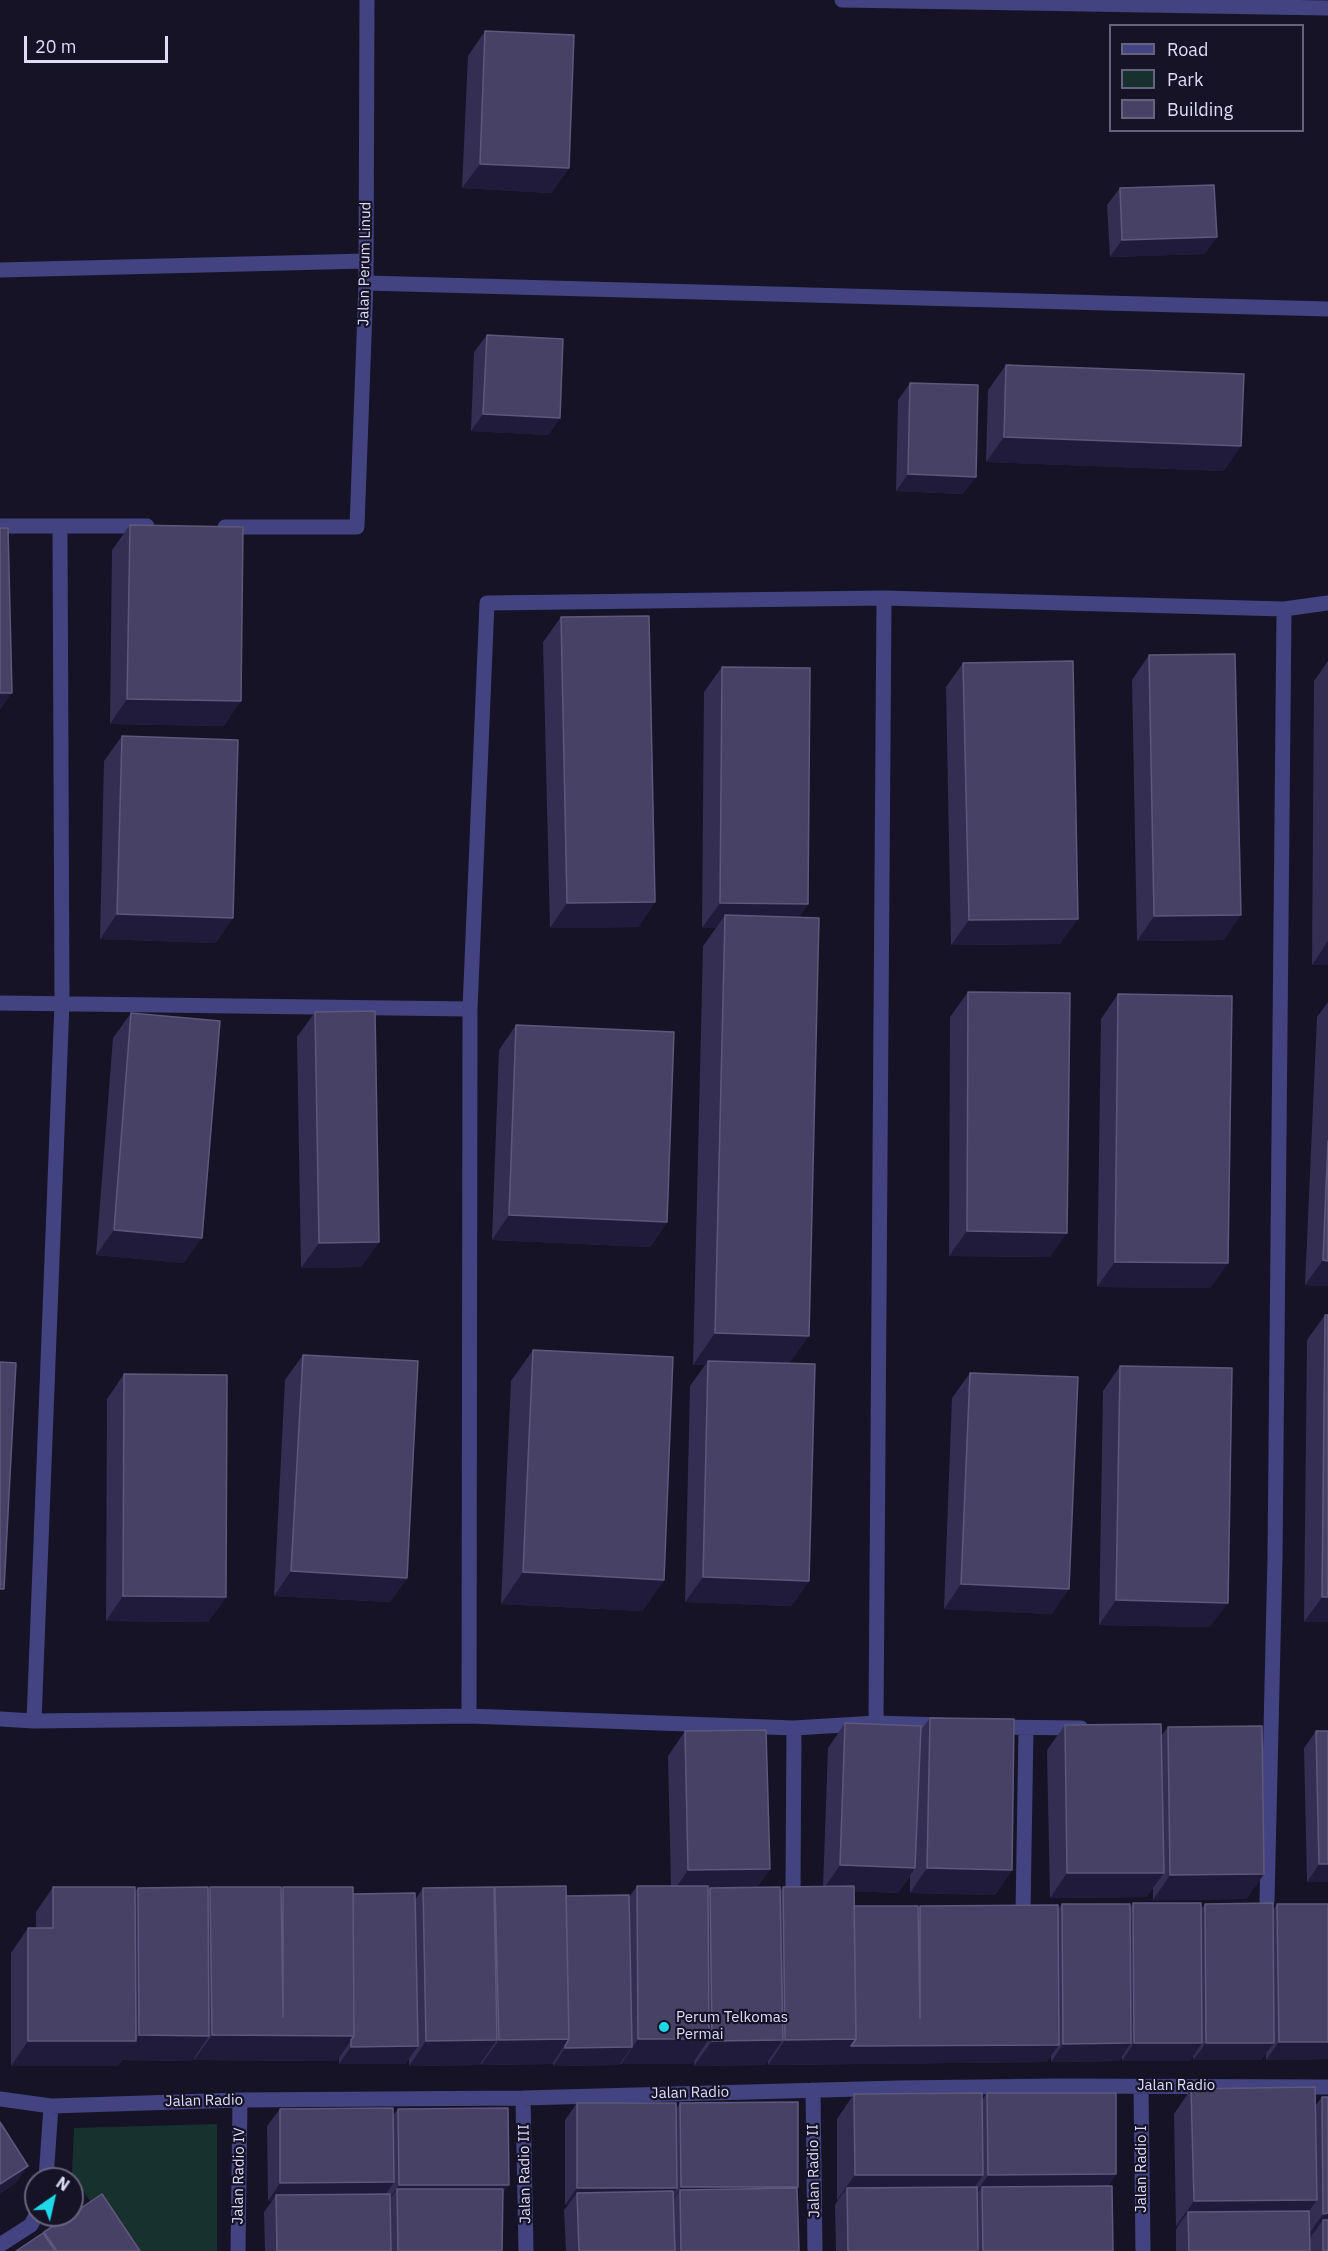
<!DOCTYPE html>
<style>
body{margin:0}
#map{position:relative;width:1328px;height:2251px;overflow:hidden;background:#161327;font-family:"IBM Plex Sans",sans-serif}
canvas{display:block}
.legend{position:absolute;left:1109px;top:24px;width:195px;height:108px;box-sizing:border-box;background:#161327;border:2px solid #66647c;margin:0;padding:8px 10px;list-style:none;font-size:18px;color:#dfddfb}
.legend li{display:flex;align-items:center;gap:12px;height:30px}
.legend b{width:30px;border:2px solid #66647c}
.north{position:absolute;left:24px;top:2167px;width:60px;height:60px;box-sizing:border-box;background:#161327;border:2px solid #66647c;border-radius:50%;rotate:34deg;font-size:16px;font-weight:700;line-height:24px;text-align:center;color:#dfddfb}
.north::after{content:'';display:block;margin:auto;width:21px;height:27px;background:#1dd9e7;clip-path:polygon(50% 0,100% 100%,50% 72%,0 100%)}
.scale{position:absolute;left:24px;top:36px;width:144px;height:27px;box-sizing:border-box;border:3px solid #dfddfb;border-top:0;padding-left:8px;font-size:18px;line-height:21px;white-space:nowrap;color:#dfddfb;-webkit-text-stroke:4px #161327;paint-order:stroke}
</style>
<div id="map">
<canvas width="1328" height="2251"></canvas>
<ul class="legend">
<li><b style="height:8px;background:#444381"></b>Road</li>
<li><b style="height:16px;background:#17312f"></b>Park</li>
<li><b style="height:16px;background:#464165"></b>Building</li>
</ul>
<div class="north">N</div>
<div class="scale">20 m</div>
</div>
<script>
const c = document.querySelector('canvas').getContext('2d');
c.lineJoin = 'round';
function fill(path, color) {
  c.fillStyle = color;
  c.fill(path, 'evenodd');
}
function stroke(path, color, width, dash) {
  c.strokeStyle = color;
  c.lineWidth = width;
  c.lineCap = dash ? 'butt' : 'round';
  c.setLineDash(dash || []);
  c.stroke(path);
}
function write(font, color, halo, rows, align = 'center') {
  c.font = font + ' "IBM Plex Sans",sans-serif';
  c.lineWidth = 4.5;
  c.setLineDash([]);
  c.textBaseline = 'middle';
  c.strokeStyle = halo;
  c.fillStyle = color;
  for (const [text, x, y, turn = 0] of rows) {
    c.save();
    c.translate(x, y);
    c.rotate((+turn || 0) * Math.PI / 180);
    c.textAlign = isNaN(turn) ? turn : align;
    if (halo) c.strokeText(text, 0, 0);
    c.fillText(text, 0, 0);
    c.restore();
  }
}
fill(new Path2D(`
 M217,2124v127h-94l-51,-77 2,-46z`), '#17312f');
stroke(new Path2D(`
 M842,0l486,8
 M0,270l366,-9
 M366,283l962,26
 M0,526h147
 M225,527h132l9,-244 1,-283
 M0,1003l470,6
 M469,1716l1,-707 17,-406 397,-5 400,11 44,-6
 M0,1719l34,2 435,-5 325,12 82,-5 67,2
 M34,1721l28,-718 -2,-477
 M876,1723l8,-1125
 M994,1727l87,1
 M793,1887l1,-159
 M1267,1901l8,-344 9,-948
 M1023,1912l3,-184
 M1141,2086l2,165
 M813,2090l2,161
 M523,2098l3,153
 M0,2099l51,7 189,-6 283,-2 375,-10 158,-2 272,1
 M46,2179l5,-73
 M0,2245l31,-20 5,-10
 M238,2251l2,-151`), '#444381', 15);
fill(new Path2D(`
 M485,31l84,137 -18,25 -89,-5 6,-132z
 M1120,188l97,49 -13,17 -94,3 -3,-52z
 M487,335l73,83 -12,17 -77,-4 3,-79z
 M1006,365l218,106 -238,-9 2,-72z
 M910,383l53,111 -67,-3 2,-91z
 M130,525l94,201 -114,-2 2,-174z
 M561,617l94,285 -17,25 -88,1 -7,-286z
 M1149,655l75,285 -87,1 -5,-261z
 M1328,661v304h-16l2,-284z
 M963,663l97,281 -109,1 -5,-258z
 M722,667l86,237 -9,13 -9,446 19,218 -18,25 -106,-4 5,-216 15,-21h-12l10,-419 13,-18h-14l2,-236z
 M122,736l94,207 -116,-4 4,-178z
 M968,992l82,265 -101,-1 1,-239z
 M1118,994l110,269 -18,25 -113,-1 4,-268z
 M1328,1002v284l-23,-1 12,-268z
 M315,1012l64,230 -18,25 -60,1 -4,-231z
 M131,1013l53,250 -88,-8 17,-217z
 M516,1025l151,197 -17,25 -158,-7 7,-190z
 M1325,1315l3,307h-24l3,-282z
 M533,1350l131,230 -22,31 -141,-7 10,-223z
 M303,1355l104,223 -17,24 -116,-6 11,-216z
 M1120,1366l90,261 -111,-2 4,-234z
 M970,1373l82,241 -108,-5 8,-211z
 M124,1374l102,223 -18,25 -102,-1 1,-222z
 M930,1718l82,152 -17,25 -85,-2v-17l-12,17 -44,-2v15l64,2 2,-2 138,3 4,-5 68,4 3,-5 68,6 4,-5 68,6 4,-6 51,155 -62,1v-7l-5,7h-68v-4l-3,5h-68v-4l-3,4 -68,1v-6l-5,6 -278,3v-4l-3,4 -71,1v-6l-2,4h-71v-1l-2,2 -66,1v-3l-1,1 -71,1v-2l-2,2 -70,1v-7l-4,5h-66v-7l-2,4 -143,-1v-3l-2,4 -70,-1 -4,6h-107v-113l17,-25h8v-16l17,-25 82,4 3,-3 70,2 2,-3 71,3 2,-3 132,13 8,-12 71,2 1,-3 71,9 63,1 8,-11h34l-3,-130 17,-25 85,138 -13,18 23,4 3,-4h40l5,-139 17,-25 75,8z
 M1065,1725l96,11 7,-9 96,147 -18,25 -93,1v-12l-7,9 -96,1 -3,-148z
 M1316,1731h12v151h-21l-3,-134z
 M1191,2089l124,17 7,-9 6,154h-152v-22l2,-3h-2l-2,-112z
 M987,2093l129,81 -8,12 5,65h-277l-1,-46 3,-5h-1v-81l17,-25 128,6z
 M577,2103l99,6 4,-6 118,84 -1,1 2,63h-233l-2,-41 4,-5h-3v-85z
 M280,2109l113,6 5,-6 105,85 -1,57h-237l-1,-39 8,-11h-4l-1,-75z
 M44,2232l96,19h-124z`), '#342e53');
fill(new Path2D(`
 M480,164l89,4 -18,25 -89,-5z
 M1217,237l-13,17 -94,3 12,-17z
 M483,414l77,4 -12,17 -77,-4z
 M1004,437l237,9 -17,25 -238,-9z
 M908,474l68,3 -13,17 -67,-3z
 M0,693h12l-12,17z
 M127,699l114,2 -17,25 -114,-2z
 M655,902l-17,25 -88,1 17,-25z
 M720,903l88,1 -17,25 -66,-14 -9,13h-14z
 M117,914l116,4 -17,25 -116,-4z
 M1241,915l-17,25 -87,1 17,-25z
 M1078,919l-18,25 -109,1 18,-25z
 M1328,941v24h-16z
 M509,1215l158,7 -17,25 -158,-7z
 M114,1230l88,8 -18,25 -88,-8z
 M967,1231l100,2 -17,24 -101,-1z
 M379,1242l-18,25 -60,1 18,-25z
 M1323,1260l5,1v25l-23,-1z
 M1115,1262l113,1 -18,25 -113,-1z
 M715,1333l94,3 -22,31 -79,-6 -3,4h-12z
 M291,1571l116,7 -17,24 -116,-6z
 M523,1572l141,8 -22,31 -141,-7z
 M703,1577l106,4 -18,25 -106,-4z
 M961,1584l108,5 -17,25 -108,-5z
 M123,1596l103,1 -18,25 -102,-1z
 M1322,1597h6v25h-24z
 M1116,1600l112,3 -18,24 -111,-2z
 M1319,1864h9v18h-21z
 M840,1865l75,3 -17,25 -75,-3z
 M927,1868l85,2 -17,25 -85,-2z
 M770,1869l-18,25 -42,-6 -5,6 -34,1 17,-25z
 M1067,1873h97l-18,24 -96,1z
 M1264,1874l-18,25 -93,1 17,-25z
 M139,2035l70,1 -17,25 -70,-1 -4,6h-107l17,-25h107z
 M212,2035l142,1 -17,25 -143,-1z
 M569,2039l-17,25 -71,1 18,-25z
 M638,2039h71l-17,25h-71z
 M856,2039l203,6 -13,17 -278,3 17,-25z
 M497,2040l-18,25 -70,1 17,-25z
 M783,2040l-18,25 -71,1 18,-25z
 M1279,2042h49v17l-62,1z
 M1131,2043l-12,18 -68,1 12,-18z
 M1134,2043h68l-12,18h-68z
 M1206,2043h68l-13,17h-68z
 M418,2046l-13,18h-66l12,-17z
 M632,2047l-13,18 -66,1 12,-18z
 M28,2166l-12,17 -16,11v-10z
 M1116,2174l-17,25 -117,-12 -9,13h-2l17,-25z
 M855,2175h128l-17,25 -119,-12 -9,12h-1z
 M394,2182l-12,18 -106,-5 -4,6h-4l12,-18z
 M399,2185h110l-12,17 -100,-13 -10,14h-1z
 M681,2187h117l-12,17 -106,-14 -10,14h-1z
 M577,2188h100l-12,17 -88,-12 -9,12h-3z
 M1317,2200l-18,25 -111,-13 -10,14h-2l18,-25z
 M1328,2213v25l-5,-18 -13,18h-4l17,-24z`), '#201b3a');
const building = new Path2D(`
 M485,31l89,4 -5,133 -89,-4z
 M1214,185l3,52 -95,3 -2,-52z
 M487,335l76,4 -3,79 -77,-4z
 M1006,365l238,9 -3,72 -237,-9z
 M910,383l68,2 -2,92 -68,-3z
 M130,525l113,2 -2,174 -114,-2z
 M0,528h8l4,165h-12z
 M649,616l6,286 -88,1 -6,-286z
 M1235,654l6,261 -87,1 -5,-261z
 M1073,661l5,258 -109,1 -6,-257z
 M722,667l88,1 -2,236 -88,-1z
 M122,736l116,4 -5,178 -116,-4z
 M725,915l94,3 -10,418 -94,-3z
 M968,992l102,1 -3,240 -100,-2z
 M1118,994l114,2 -4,267 -113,-1z
 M375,1011l4,231 -60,1 -4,-231z
 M131,1013l89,8 -18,217 -88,-8z
 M516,1025l158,7 -7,190 -158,-7z
 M1328,1141v120l-5,-1z
 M1325,1315h3v282h-6z
 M533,1350l140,7 -9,223 -141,-8z
 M303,1355l115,6 -11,217 -116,-7z
 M708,1361l107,3 -6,217 -106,-4z
 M0,1362l16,1 -12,226h-4z
 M1120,1366l112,2 -4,235 -112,-3z
 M970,1373l108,4 -9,212 -108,-5z
 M124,1374l103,1 -1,222 -103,-1z
 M930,1718l84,1 -2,151 -85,-2z
 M845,1723l76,3 -6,142 -75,-3z
 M1161,1724l3,149h-97l-2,-148z
 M1262,1726l2,148 -94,1 -2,-148z
 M766,1730l4,139 -82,1 -3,-139z
 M1316,1731h12v133h-9z
 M566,1886l3,153 -70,1 -4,-153z
 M637,1886h71l1,153h-71z
 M854,1886l2,153 -71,1 -2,-153z
 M53,1887h82l1,154h-108v-113h25z
 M208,1887l1,149 -70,-1 -1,-147z
 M210,1887h71l2,130v-130h70l1,149 -142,-1z
 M494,1887l3,153 -71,1 -3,-153z
 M780,1887l3,153 -71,1 -2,-153z
 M415,1893l3,153 -67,1v-7l3,-4 -1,-142z
 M629,1895l3,152 -67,1v-2l4,-7 -3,-143z
 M1133,1903h68l1,140h-68z
 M1273,1903l1,140h-68l-1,-139z
 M1062,1904h68l1,139 -68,1z
 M1277,1904h51v138h-49z
 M1058,1905l1,140 -208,1 5,-7 -2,-133h64l2,112v-112z
 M1315,2087l2,113 -123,1 -3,-112z
 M982,2093l1,82h-128l-1,-81z
 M987,2093h129v81l-128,1z
 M1322,2097h6v116l-5,1z
 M798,2102v85h-117l-1,-84z
 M577,2103h99l1,85h-100z
 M393,2108l1,74 -114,1v-74z
 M508,2108l1,77h-110l-1,-76z
 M0,2122l28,44 -28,18z
 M1112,2186l1,65h-130l-1,-64z
 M977,2187l1,64h-130l-1,-63z
 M797,2188l2,63h-118l-1,-61z
 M397,2189h106l-1,62h-104z
 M673,2191l2,60h-96l-2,-58z
 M102,2194l38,57h-83l-13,-19 26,-17h2v-1z
 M390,2194l1,57h-114l-1,-56z
 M1309,2211l1,40h-121l-1,-39z
 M1323,2220h5v31h-5z
 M43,2233l12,18h-39z`);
fill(building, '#464165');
stroke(building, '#5e597c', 1.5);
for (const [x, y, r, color] of [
 [664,2027,6,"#1dd9e7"]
]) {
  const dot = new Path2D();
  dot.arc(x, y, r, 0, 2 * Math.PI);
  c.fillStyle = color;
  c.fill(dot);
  stroke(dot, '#161327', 2);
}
write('15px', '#dfddfb', '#161327', [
 ["Jalan Perum Linud",365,264,-89],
 ["Jalan Radio",1176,2086],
 ["Jalan Radio",690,2093,-1],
 ["Jalan Radio",204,2101,-1],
 ["Jalan Radio I",1142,2169,-90],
 ["Jalan Radio II",814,2171,-91],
 ["Jalan Radio III",525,2174,-91],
 ["Jalan Radio IV",239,2176,-89]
]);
write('15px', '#dfddfb', '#161327', [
 ["Perum Telkomas",676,2018],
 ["Permai",676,2035]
], 'left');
</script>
